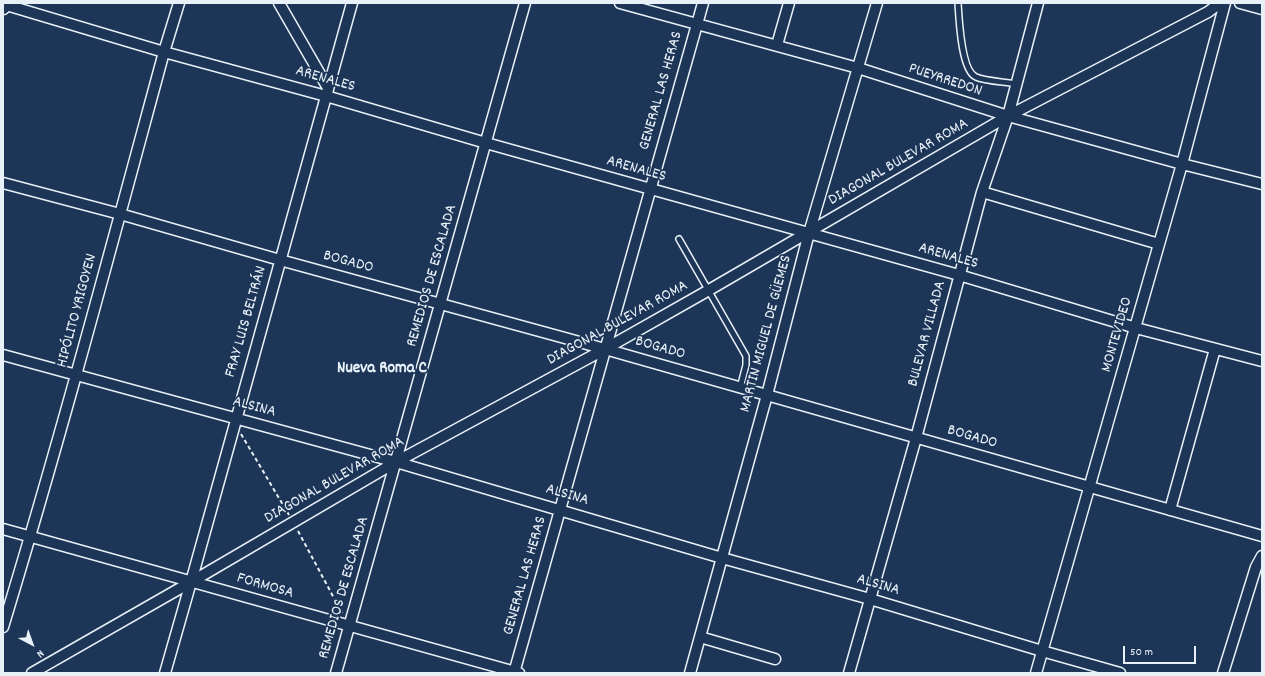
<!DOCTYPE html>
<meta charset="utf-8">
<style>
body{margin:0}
#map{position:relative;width:1265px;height:676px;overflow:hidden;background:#1d3557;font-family:Dekko,sans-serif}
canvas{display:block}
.frame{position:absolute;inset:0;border:4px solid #e8f1f8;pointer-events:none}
.north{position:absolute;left:12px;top:624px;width:40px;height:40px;-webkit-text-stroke:3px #1d3557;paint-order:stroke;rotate:139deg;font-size:11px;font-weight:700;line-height:16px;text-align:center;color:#e8f1f8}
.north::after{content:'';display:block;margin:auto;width:14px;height:18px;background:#e8f1f8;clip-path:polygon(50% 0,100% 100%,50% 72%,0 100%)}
.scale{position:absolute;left:1123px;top:646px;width:73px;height:18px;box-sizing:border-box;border:2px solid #e8f1f8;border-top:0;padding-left:5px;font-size:12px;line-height:14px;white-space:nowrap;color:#e8f1f8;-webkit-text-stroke:3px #1d3557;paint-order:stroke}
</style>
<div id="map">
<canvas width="1265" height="676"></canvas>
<div class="frame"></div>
<div class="north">N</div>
<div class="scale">50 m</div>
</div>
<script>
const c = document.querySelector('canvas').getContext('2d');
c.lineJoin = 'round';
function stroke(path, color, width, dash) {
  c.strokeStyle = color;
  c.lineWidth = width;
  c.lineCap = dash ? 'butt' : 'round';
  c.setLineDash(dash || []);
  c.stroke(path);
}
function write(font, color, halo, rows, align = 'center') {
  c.font = font + ' Dekko,sans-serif';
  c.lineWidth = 3.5;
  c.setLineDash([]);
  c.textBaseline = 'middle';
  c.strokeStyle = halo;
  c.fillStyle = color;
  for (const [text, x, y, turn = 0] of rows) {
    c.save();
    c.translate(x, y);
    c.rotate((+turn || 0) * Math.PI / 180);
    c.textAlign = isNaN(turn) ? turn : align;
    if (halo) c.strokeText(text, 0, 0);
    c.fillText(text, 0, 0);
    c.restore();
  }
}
const service = new Path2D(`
 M958,3c1,15 3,68 18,74 9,4 30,5 40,7
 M679,239l67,117v9l-6,23`);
const minor = new Path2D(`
 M279,3l49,85
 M620,3l238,65 150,48 174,48 80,20
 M1240,3l22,6
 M3,4l161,48 162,44 160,47 473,132 177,53 126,33
 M777,45l12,-42
 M3,183l117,31 160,46 325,89 657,187
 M982,192l177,52
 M3,355l393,107 326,96 148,41 172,52 78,22
 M1170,510l45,-161
 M3,529l516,144
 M3,627c58,-191 109,-383 161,-575l15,-49
 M700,637l75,22
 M32,673l159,-91 205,-120 209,-113 104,-59 299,-174 200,-104 12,-9
 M165,673l26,-91 161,-579
 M336,673l189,-670
 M514,673l189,-670
 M690,673l77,-278 42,-162 68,-230
 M849,673l67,-235 66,-246 26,-76 30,-113
 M1036,673l146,-509 43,-161
 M1223,673l33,-106 6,-11`);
const secondary = new Path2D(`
 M3,7l1,-4`);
stroke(service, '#e8f1f8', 8);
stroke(minor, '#e8f1f8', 13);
stroke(secondary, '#e8f1f8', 17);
stroke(new Path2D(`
 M241,434l48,81
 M298,531l44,82`), '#e8f1f8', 2, [4, 3]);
stroke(service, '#1d3557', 5);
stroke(minor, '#1d3557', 10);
stroke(secondary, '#1d3557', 14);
write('16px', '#e8f1f8', '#1d3557', [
 ["ARENALES",325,80,16],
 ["PUEYRREDON",945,81,18],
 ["GENERAL LAS HERAS",662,91,-74],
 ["DIAGONAL BULEVAR ROMA",899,163,-30],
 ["ARENALES",636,170,16],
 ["ARENALES",948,257,16],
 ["BOGADO",348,263,15],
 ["REMEDIOS DE ESCALADA",433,276,-74],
 ["HIPÓLITO YRIGOYEN",78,311,-75],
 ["FRAY LUIS BELTRÁN",247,322,-74],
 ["DIAGONAL BULEVAR ROMA",618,324,-29],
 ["MARTIN MIGUEL DE GÜEMES",767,334,-75],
 ["BULEVAR VILLADA",928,334,-75],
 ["MONTEVIDEO",1118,335,-74],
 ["BOGADO",660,349,16],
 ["ALSINA",254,408,15],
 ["BOGADO",972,438,16],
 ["DIAGONAL BULEVAR ROMA",335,481,-30],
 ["ALSINA",567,496,16],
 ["GENERAL LAS HERAS",526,576,-74],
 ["ALSINA",878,586,16],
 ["FORMOSA",265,587,16],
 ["REMEDIOS DE ESCALADA",345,588,-74]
]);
write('bold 17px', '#e8f1f8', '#1d3557', [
 ["Nueva Roma C",382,370]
]);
</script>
